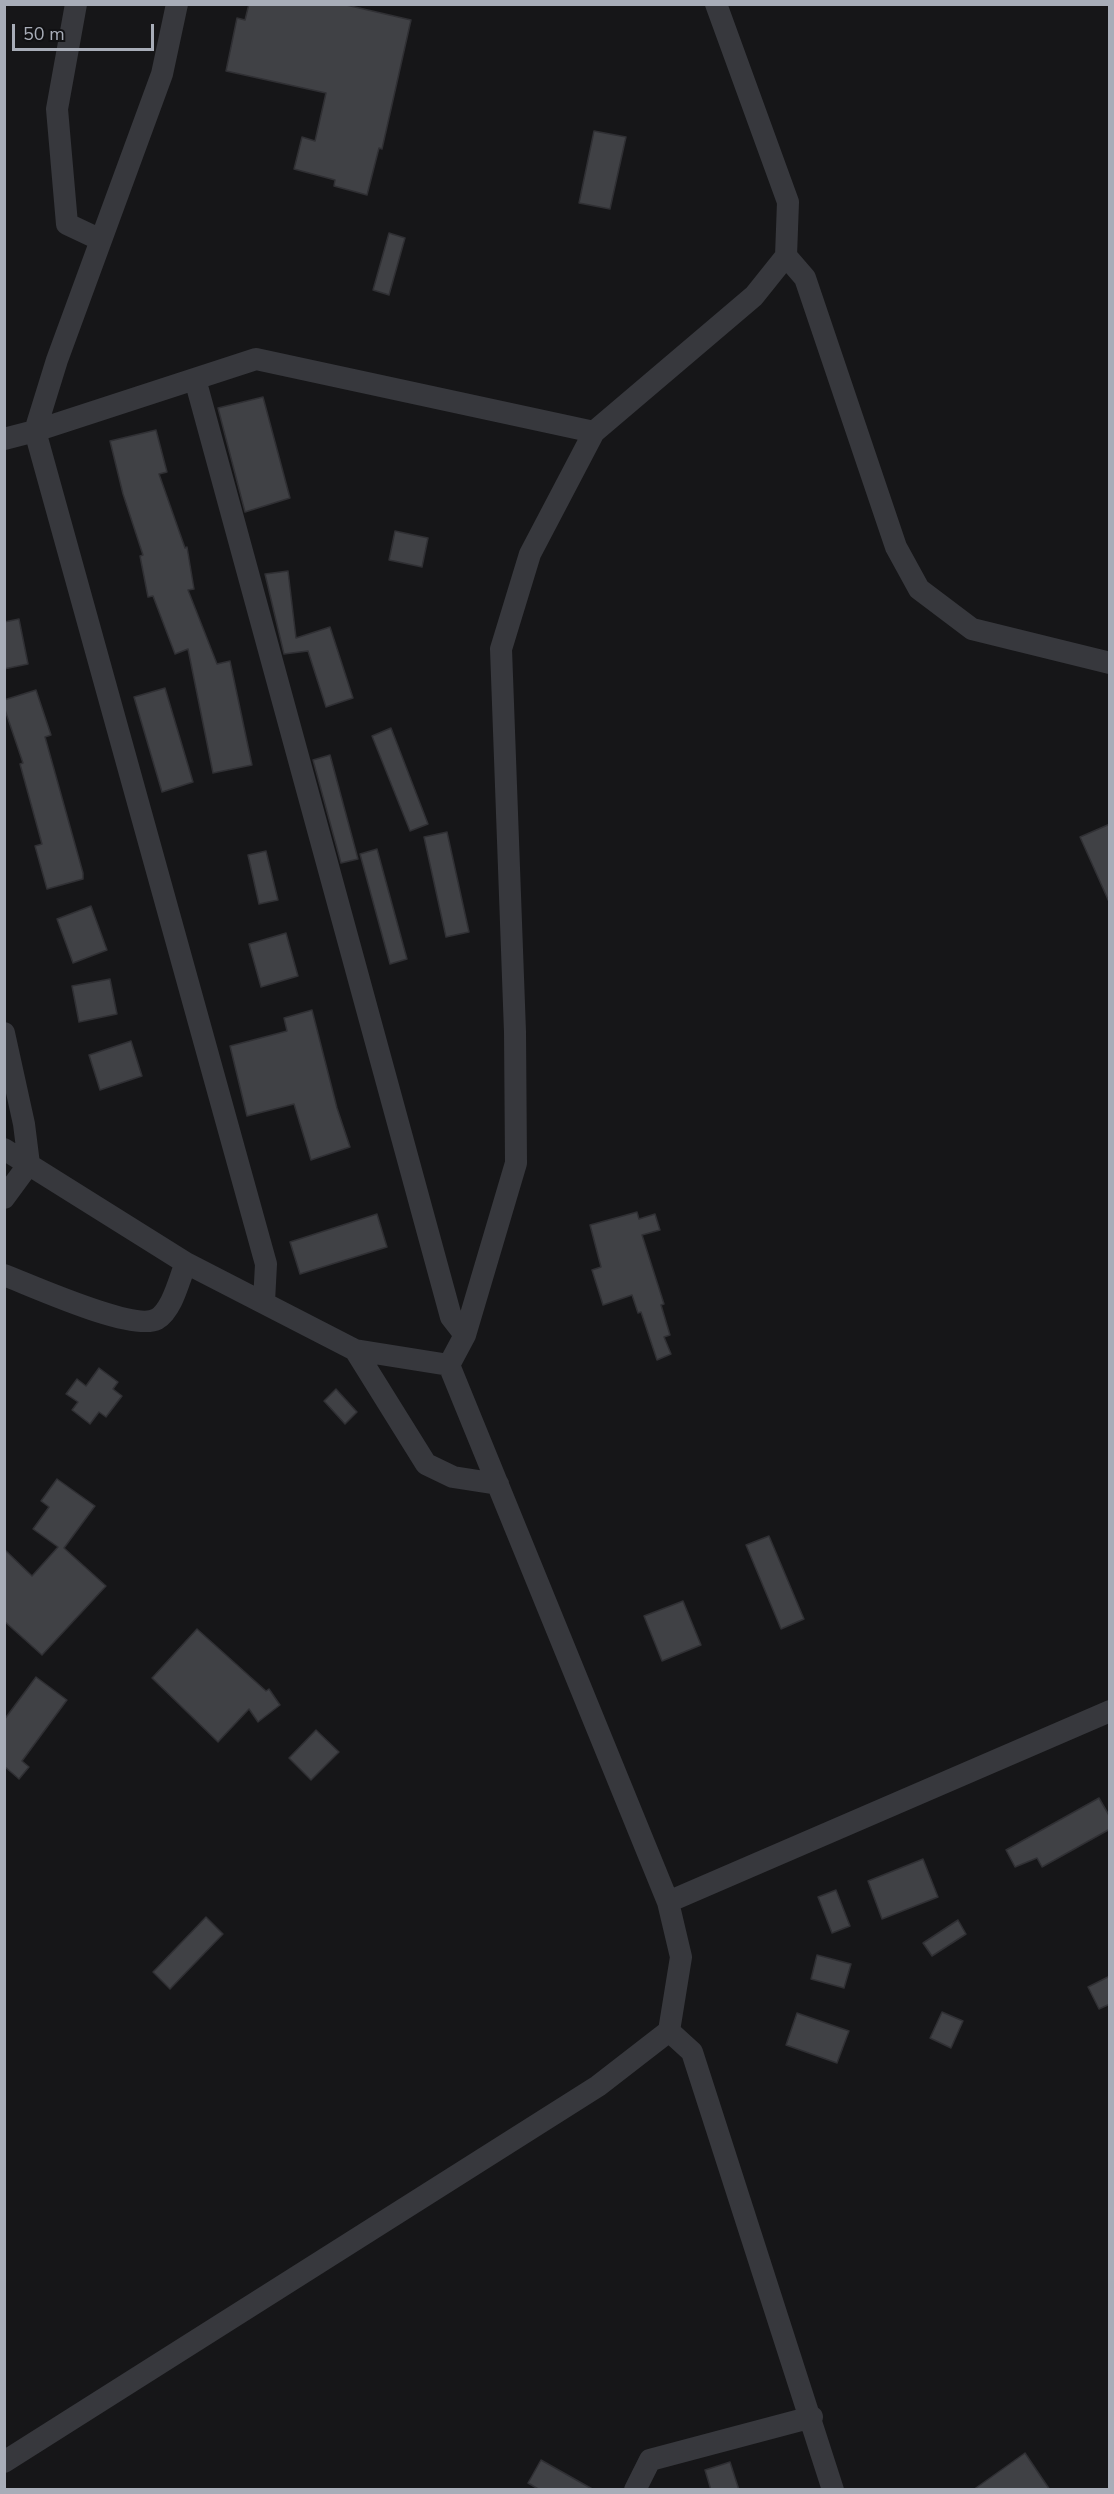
<!DOCTYPE html>
<style>
body{margin:0}
#map{position:relative;width:1114px;height:2494px;overflow:hidden;background:#161618;font-family:"Nunito Sans",sans-serif}
canvas{display:block}
.frame{position:absolute;inset:0;border:6px solid #a8adb8;pointer-events:none}
.scale{position:absolute;left:12px;top:24px;width:142px;height:27px;box-sizing:border-box;border:3px solid #a8adb8;border-top:0;padding-left:8px;font-size:18px;line-height:21px;white-space:nowrap;color:#a8adb8;-webkit-text-stroke:4px #111113;paint-order:stroke}
</style>
<div id="map">
<canvas width="1114" height="2494"></canvas>
<div class="frame"></div>
<div class="scale">50 m</div>
</div>
<script>
const c = document.querySelector('canvas').getContext('2d');
c.lineJoin = 'round';
function fill(path, color) {
  c.fillStyle = color;
  c.fill(path, 'evenodd');
}
function stroke(path, color, width, dash) {
  c.strokeStyle = color;
  c.lineWidth = width;
  c.lineCap = dash ? 'butt' : 'round';
  c.setLineDash(dash || []);
  c.stroke(path);
}
const building = new Path2D(`
 M249,4h93l69,16 -29,129 -3,-1 -12,47 -33,-9 1,-6 -41,-11 8,-32 13,4 11,-48 -100,-22 11,-53 8,2z
 M594,131l32,6 -16,72 -31,-6z
 M389,233l16,5 -16,57 -16,-5z
 M263,397l27,101 -45,14 -27,-104z
 M156,430l11,42 -8,2 26,74 2,-1 7,42 -6,1 29,74 13,-3 22,104 -39,8 -25,-124 -13,5 -22,-58 -5,1 -8,-41 3,-1 -20,-61 -13,-53z
 M395,531l33,7 -6,29 -33,-7z
 M288,571l8,67 34,-11 23,71 -27,9 -18,-56 -24,3 -19,-80z
 M19,619l9,45 -24,5v-47z
 M165,688l28,94 -31,10 -28,-95z
 M36,690l15,45 -6,2 38,136v6l-36,10 -12,-43 7,-2 -22,-80 3,-1 -19,-56v-7z
 M391,728l37,96 -18,7 -38,-95z
 M330,755l28,104 -17,4 -28,-103z
 M1110,824v80l-30,-67z
 M447,832l22,100 -23,5 -22,-100z
 M377,849l30,110 -17,5 -30,-110z
 M266,851l12,49 -19,4 -11,-49z
 M91,906l16,44 -34,13 -16,-44z
 M286,933l12,43 -37,11 -12,-43z
 M110,979l7,35 -38,8 -7,-36z
 M312,1010l25,98 13,39 -39,13 -17,-56 -47,12 -17,-70 57,-15 -3,-13z
 M131,1041l11,35 -42,14 -11,-35z
 M637,1212l2,7 16,-5 5,16 -18,5 22,69 -3,1 9,30 -6,2 7,17 -14,6 -16,-48 -3,1 -6,-18 -29,10 -11,-35 9,-3 -11,-42z
 M377,1214l10,33 -87,27 -10,-32z
 M99,1368l19,14 -5,7 9,7 -16,21 -7,-5 -9,12 -18,-14 6,-8 -12,-8 11,-15 9,7z
 M336,1389l21,23 -12,12 -21,-23z
 M57,1479l38,27 -31,42 42,38 -64,69 -38,-34v-72l28,27 26,-29 -25,-18 16,-22 -8,-6z
 M769,1536l35,83 -23,10 -35,-84z
 M683,1601l18,44 -39,16 -18,-45z
 M197,1629l69,62 3,-2 11,16 -22,17 -9,-13 -31,33 -66,-64z
 M36,1677l31,23 -45,61 7,6 -10,12 -15,-13v-46z
 M316,1730l23,22 -28,28 -22,-22z
 M1099,1798l11,19v12l-68,38 -5,-9 -22,9 -9,-17z
 M923,1859l15,38 -56,22 -14,-38z
 M836,1890l14,36 -18,7 -14,-36z
 M206,1917l17,17 -53,55 -17,-17z
 M958,1920l8,14 -34,22 -9,-13z
 M817,1955l34,9 -7,24 -33,-9z
 M1110,1976v28l-11,5 -11,-22z
 M942,2012l21,9 -12,27 -21,-10z
 M797,2013l52,18 -12,32 -51,-18z
 M1025,2453l25,37h-77z
 M541,2460l53,30h-54l-12,-7z
 M730,2462l9,28h-28l-6,-20z`);
fill(building, '#404145');
stroke(building, '#303034', 1.5);
stroke(new Path2D(`
 M76,4l-19,105 10,115 34,16
 M177,4l-15,70 -105,286 -22,71 231,833 -2,38
 M786,256l19,22 91,269 23,42 53,40 138,34
 M195,379l256,938 14,18
 M4,439l31,-8 221,-72 338,73
 M4,1033l20,91 5,40 -25,34
 M4,1149l182,114 169,87 94,15
 M4,1275c29,11 129,57 153,44 16,-10 22,-40 29,-56
 M355,1350l71,114 27,13 45,7
 M668,1902l442,-191
 M669,2031l23,21 141,438
 M4,2462l594,-376 71,-55 12,-74 -13,-55 -219,-537 16,-30 51,-172 -1,-131 -14,-383 29,-95 64,-122 160,-136 32,-40 2,-54 -72,-198
 M635,2490l15,-30 162,-43`), '#37383d', 22);
</script>
